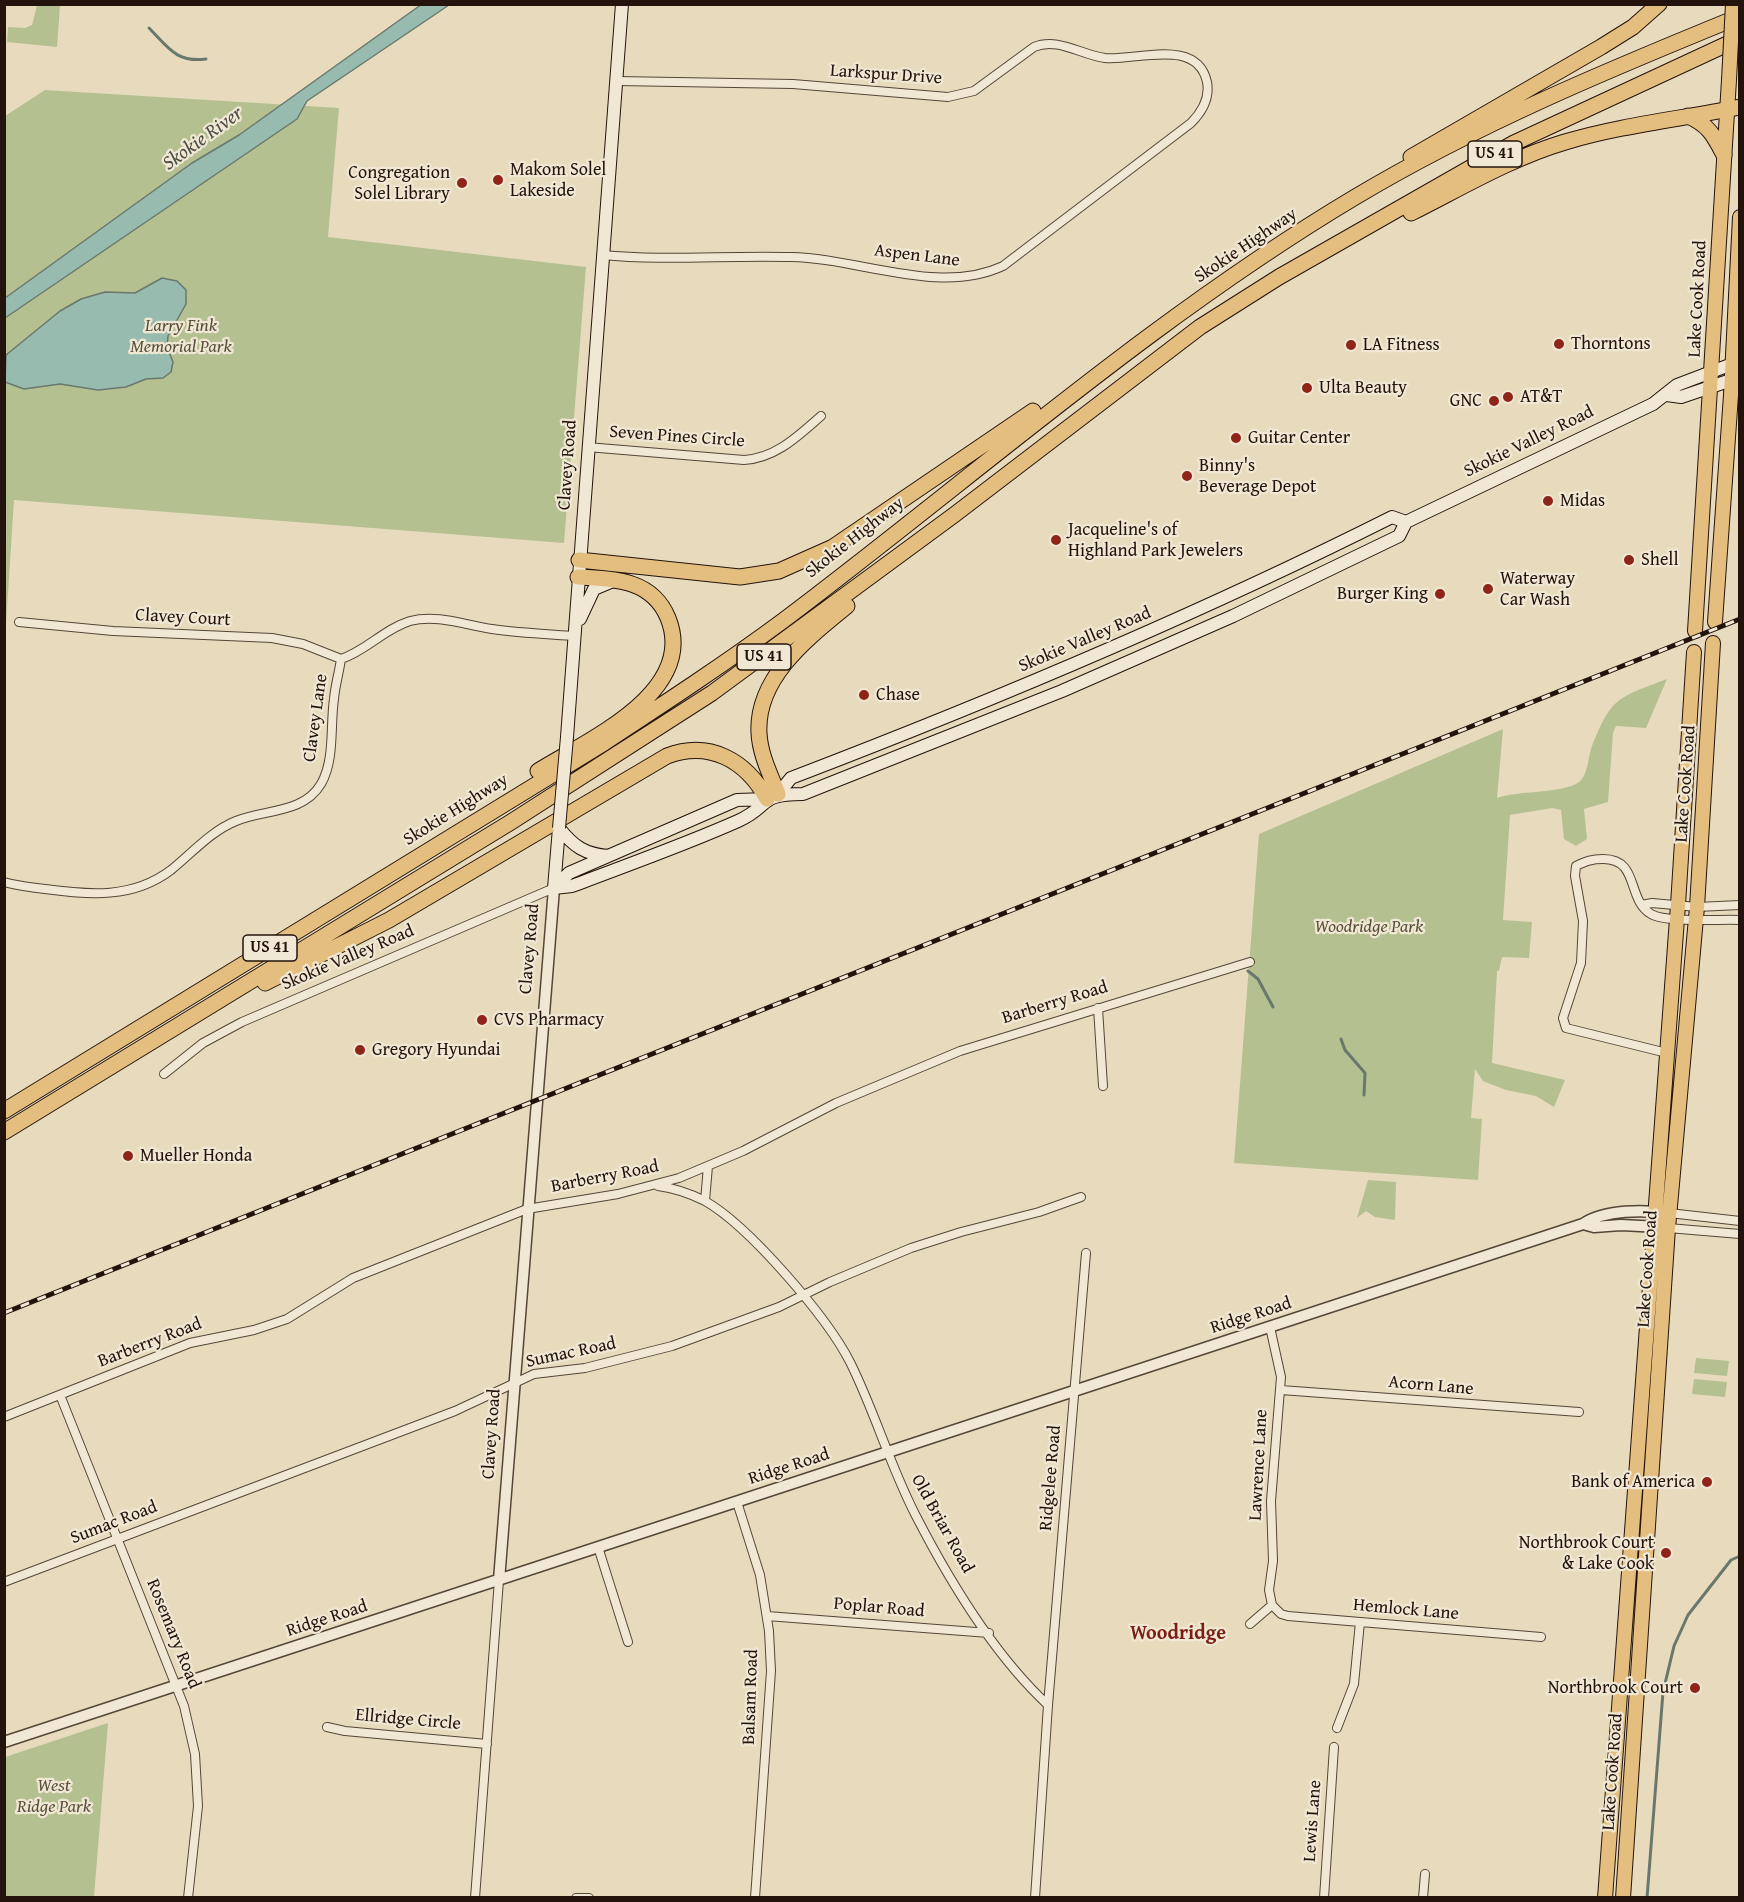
<!DOCTYPE html>
<style>
body{margin:0}
#map{position:relative;width:1744px;height:1902px;overflow:hidden;background:#e8dbbd;font-family:"Gentium Book Plus",serif}
canvas{display:block}
.frame{position:absolute;inset:0;border:6px solid #24130c;pointer-events:none}
</style>
<div id="map">
<canvas width="1744" height="1902"></canvas>
<div class="frame"></div>
</div>
<script>
const c = document.querySelector('canvas').getContext('2d');
c.lineJoin = 'round';
function fill(path, color) {
  c.fillStyle = color;
  c.fill(path, 'evenodd');
}
function stroke(path, color, width, dash) {
  c.strokeStyle = color;
  c.lineWidth = width;
  c.lineCap = dash ? 'butt' : 'round';
  c.setLineDash(dash || []);
  c.stroke(path);
}
function write(font, color, halo, rows, align = 'center') {
  c.font = font + ' "Gentium Book Plus",serif';
  c.lineWidth = 4.5;
  c.setLineDash([]);
  c.textBaseline = 'middle';
  c.strokeStyle = halo;
  c.fillStyle = color;
  for (const [text, x, y, turn = 0] of rows) {
    c.save();
    c.translate(x, y);
    c.rotate((+turn || 0) * Math.PI / 180);
    c.textAlign = isNaN(turn) ? turn : align;
    if (halo) c.strokeText(text, 0, 0);
    c.fillText(text, 0, 0);
    c.restore();
  }
}
fill(new Path2D(`
 M37,5h23l-3,42 -50,-5 1,-15 17,1 7,-3z
 M45,90l294,18 -11,129 258,30 -22,276 -550,-43 -9,140v-524z
 M1667,679l-21,49 -30,-2 -3,7 -5,69 -24,7 3,30 -11,7 -12,-7 -3,-29 -9,-2 -42,7 -7,105 29,2 -3,36 -27,-1 -3,14h-2l-5,92 73,17 -11,27 -18,-11 -30,-6 -23,-9 -8,-12 -4,49 11,1 -4,61 -244,-17 25,-329 244,-105 -6,69c21,-8 72,-4 84,-18 7,-8 7,-21 10,-31 20,-52 26,-51 76,-70z
 M1368,1180l28,2 -1,38 -20,-3 -9,-6 -9,7z
 M1696,1358l33,3 -2,15 -33,-3z
 M1694,1379l33,3 -2,15 -33,-3z
 M108,1723l-14,174h-89v-140z`), '#b5c091');
const water = new Path2D(`
 M422,4l27,1 -142,96 -10,18 -292,199v-20l187,-135 47,-28z
 M162,278l15,3 9,9v14l-18,32 -1,11 6,15 -2,10 -8,6 -17,1 -20,8 -28,3 -38,-6 -36,5 -19,-7 1,-27 54,-44 21,-12 24,-7 30,1z`);
fill(water, '#97bbae');
stroke(water, '#69786d', 1.5);
stroke(new Path2D(`
 M149,28c19,19 27,35 57,31
 M1248,971l10,8 15,28
 M1341,1039l4,11 20,23 -1,22
 M1647,1898l16,-206 11,-46 14,-31 43,-55 9,-4`), '#69786d', 3);
const minor = new Path2D(`
 M602,255c63,6 126,0 189,2 68,1 148,39 212,9l188,-143c11,-11 19,-25 16,-41 -10,-45 -71,-21 -102,-24 -24,-3 -47,-21 -71,-11l-60,44 -26,6 -155,-13 -176,-3
 M587,447l157,13c32,-2 54,-24 77,-44
 M19,622l94,9 159,7 31,6 38,15
 M4,882c13,4 27,5 41,7 44,6 88,10 126,-19 21,-17 40,-39 65,-49 29,-12 67,-7 85,-37 14,-24 9,-58 13,-85 1,-13 5,-26 7,-40 25,-8 43,-30 69,-38 27,-7 55,4 82,8 27,4 55,5 83,7
 M1642,905l10,-2 45,4 43,-2
 M1098,1008l5,78
 M1667,1053l-101,-25 -3,-10 18,-55 2,-42 -8,-45 1,-10c10,-5 16,-7 27,-7 37,0 23,40 48,55 15,9 69,5 89,6
 M164,1074l39,-31 39,-21 312,-134
 M658,1186c16,2 33,8 47,15 44,25 122,116 145,161 25,50 40,104 66,154 33,64 79,140 132,189l-13,193
 M705,1201l3,-35
 M1669,1213l71,8
 M1668,1228l72,6
 M1270,1327l11,50 -10,124 2,60 -4,29 3,15
 M1281,1390l298,22
 M60,1395l124,311 11,48 3,52 -10,92
 M4,1417l186,-74 64,-13 33,-11 66,-41 174,-69 91,-15 61,-16 64,-27 93,-48 124,-52 290,-89
 M737,1502l23,73 9,56 2,40 -16,227
 M598,1547l30,95
 M4,1582l451,-171 79,-37 51,-6 87,-22 107,-39 51,-25 81,-34 50,-16 78,-20 42,-15
 M1272,1605l9,9 7,2 253,21
 M767,1616l222,17
 M1250,1624l22,-19
 M1048,1705l38,-452
 M327,1727l18,4 142,13
 M1337,1728l17,-44 6,-62
 M475,1898l24,-318
 M576,1898h13
 M1324,1898l10,-151
 M1423,1898l2,-24`);
const tertiary = new Path2D(`
 M1583,1224l11,3 27,-2 39,2
 M499,1580l55,-692
 M4,1742l1579,-518c22,-15 61,-14 86,-11`);
const secondary = new Path2D(`
 M1667,395l14,2 59,-20
 M580,619l14,-30 19,-8
 M567,737l55,-733
 M778,794l13,-16c204,-78 406,-163 601,-261l14,5
 M559,828c15,19 26,26 49,28
 M554,888l18,-2c55,-21 112,-41 166,-65 33,-15 19,-27 65,-27l259,-103 171,-75 166,-80 7,-14 247,-118 24,-19 63,-24
 M554,888l15,-15 168,-73 30,-1
 M554,888l5,-60`);
const primary = new Path2D(`
 M1715,622l16,-227 9,-178
 M1695,631l34,-551
 M1605,1898l73,-993 16,-253
 M1623,1898l45,-670 29,-321 16,-264`);
const motorway = new Path2D(`
 M1688,116c21,9 26,20 36,39
 M1411,157l190,-110 32,-20 26,-23
 M1411,213c50,-25 100,-55 154,-71 57,-17 116,-23 175,-35
 M579,560l161,17 39,-6 54,-24 200,-136
 M538,771c50,-31 160,-79 130,-153 -16,-39 -54,-39 -90,-41
 M778,794c-8,-20 -18,-40 -19,-61 -3,-56 50,-96 88,-127
 M265,983l124,-63 278,-164c42,-16 79,4 100,43
 M4,1111l600,-368c61,-40 122,-80 180,-123 190,-143 368,-302 573,-424 121,-72 251,-126 381,-179
 M4,1132l507,-310 201,-129 242,-178 246,-188 79,-50 235,-134 224,-104`);
stroke(minor, '#554538', 10);
stroke(tertiary, '#554538', 13);
stroke(secondary, '#24130c', 14);
stroke(primary, '#24130c', 16);
stroke(motorway, '#24130c', 17);
stroke(minor, '#f0e8d4', 8);
stroke(tertiary, '#f0e8d4', 10);
stroke(secondary, '#f0e8d4', 12);
stroke(primary, '#e4be7e', 14);
stroke(motorway, '#e4be7e', 15);
const rail = new Path2D(`
 M4,1313l1736,-694`);
stroke(rail, '#24130c', 5);
stroke(rail, '#f0e8d4', 3, [9]);
const secondaryBridge = new Path2D(`
 M559,828l8,-91`);
const primaryBridge = new Path2D(`
 M1729,80l4,-76`);
stroke(secondaryBridge, '#24130c', 14, []);
stroke(primaryBridge, '#24130c', 16, []);
stroke(secondaryBridge, '#f0e8d4', 12);
stroke(primaryBridge, '#e4be7e', 14);
for (const [x, y, r, color] of [
 [498,180,6,"#8f2418"],
 [462,183,6,"#8f2418"],
 [1559,344,6,"#8f2418"],
 [1351,345,6,"#8f2418"],
 [1307,388,6,"#8f2418"],
 [1508,397,6,"#8f2418"],
 [1494,401,6,"#8f2418"],
 [1236,438,6,"#8f2418"],
 [1187,476,6,"#8f2418"],
 [1548,501,6,"#8f2418"],
 [1056,540,6,"#8f2418"],
 [1629,560,6,"#8f2418"],
 [1488,589,6,"#8f2418"],
 [1440,594,6,"#8f2418"],
 [864,695,6,"#8f2418"],
 [482,1020,6,"#8f2418"],
 [360,1050,6,"#8f2418"],
 [128,1156,6,"#8f2418"],
 [1707,1482,6,"#8f2418"],
 [1666,1553,6,"#8f2418"],
 [1695,1688,6,"#8f2418"]
]) {
  const dot = new Path2D();
  dot.arc(x, y, r, 0, 2 * Math.PI);
  c.fillStyle = color;
  c.fill(dot);
  stroke(dot, '#f0e8d4', 2);
}
for (const [x, y, w] of [
 [1495,154,54],
 [764,657,54],
 [270,948,54]
]) {
  const box = new Path2D();
  box.roundRect(x - w / 2, y - 13, w, 26, 4.5);
  c.fillStyle = '#f0e8d4';
  c.fill(box);
  stroke(box, '#24130c', 1.5);
}
write('bold 16px', '#24130c', null, [
 ["US 41",1495,154],
 ["US 41",764,657],
 ["US 41",270,948]
]);
write('18px', '#24130c', '#f0e8d4', [
 ["Larkspur Drive",886,75,4],
 ["Skokie Highway",1246,246,-34],
 ["Aspen Lane",917,256,7],
 ["Lake Cook Road",1698,299,-87],
 ["Seven Pines Circle",677,437,4],
 ["Skokie Valley Road",1529,442,-26],
 ["Clavey Road",568,465,-86],
 ["Skokie Highway",855,538,-38],
 ["Clavey Court",183,618,3],
 ["Skokie Valley Road",1085,640,-23],
 ["Clavey Lane",316,718,-82],
 ["Lake Cook Road",1686,784,-86],
 ["Skokie Highway",456,810,-32],
 ["Clavey Road",530,949,-85],
 ["Skokie Valley Road",348,958,-23],
 ["Barberry Road",1055,1003,-17],
 ["Barberry Road",605,1177,-11],
 ["Lake Cook Road",1648,1269,-86],
 ["Ridge Road",1251,1316,-18],
 ["Barberry Road",150,1343,-21],
 ["Sumac Road",571,1353,-12],
 ["Acorn Lane",1431,1386,5],
 ["Clavey Road",492,1434,-86],
 ["Lawrence Lane",1259,1465,-87],
 ["Ridge Road",789,1467,-18],
 ["Ridgelee Road",1051,1478,-85],
 ["Sumac Road",114,1523,-21],
 ["Old Briar Road",942,1524,61],
 ["Poplar Road",879,1608,5],
 ["Hemlock Lane",1406,1610,5],
 ["Ridge Road",327,1619,-18],
 ["Rosemary Road",173,1634,68],
 ["Balsam Road",751,1697,-88],
 ["Ellridge Circle",408,1720,5],
 ["Lake Cook Road",1613,1772,-86],
 ["Lewis Lane",1313,1821,-86]
]);
write('18px', '#24130c', '#f0e8d4', [
 ["Makom Solel",510,170],
 ["Lakeside",510,191],
 ["Congregation",450,173,"right"],
 ["Solel Library",450,194,"right"],
 ["Thorntons",1571,344],
 ["LA Fitness",1363,345],
 ["Ulta Beauty",1319,388],
 ["AT&T",1520,397],
 ["GNC",1482,401,"right"],
 ["Guitar Center",1248,438],
 ["Binny's",1199,466],
 ["Beverage Depot",1199,487],
 ["Midas",1560,501],
 ["Jacqueline's of",1068,530],
 ["Highland Park Jewelers",1068,551],
 ["Shell",1641,560],
 ["Waterway",1500,579],
 ["Car Wash",1500,600],
 ["Burger King",1428,594,"right"],
 ["Chase",876,695],
 ["CVS Pharmacy",494,1020],
 ["Gregory Hyundai",372,1050],
 ["Mueller Honda",140,1156],
 ["Bank of America",1695,1482,"right"],
 ["Northbrook Court",1654,1543,"right"],
 ["& Lake Cook",1654,1564,"right"],
 ["Northbrook Court",1683,1688,"right"]
], 'left');
write('italic 18px', '#57503b', '#f0e8d4', [
 ["Larry Fink",181,326],
 ["Memorial Park",181,347],
 ["Woodridge Park",1369,927],
 ["West",54,1786],
 ["Ridge Park",54,1807]
]);
write('italic 20px', '#4c4e45', '#f0e8d4', [
 ["Skokie River",203,139,-36]
]);
write('bold 20px', '#7a1f14', '#f0e8d4', [
 ["Woodridge",1178,1634]
]);
</script>
